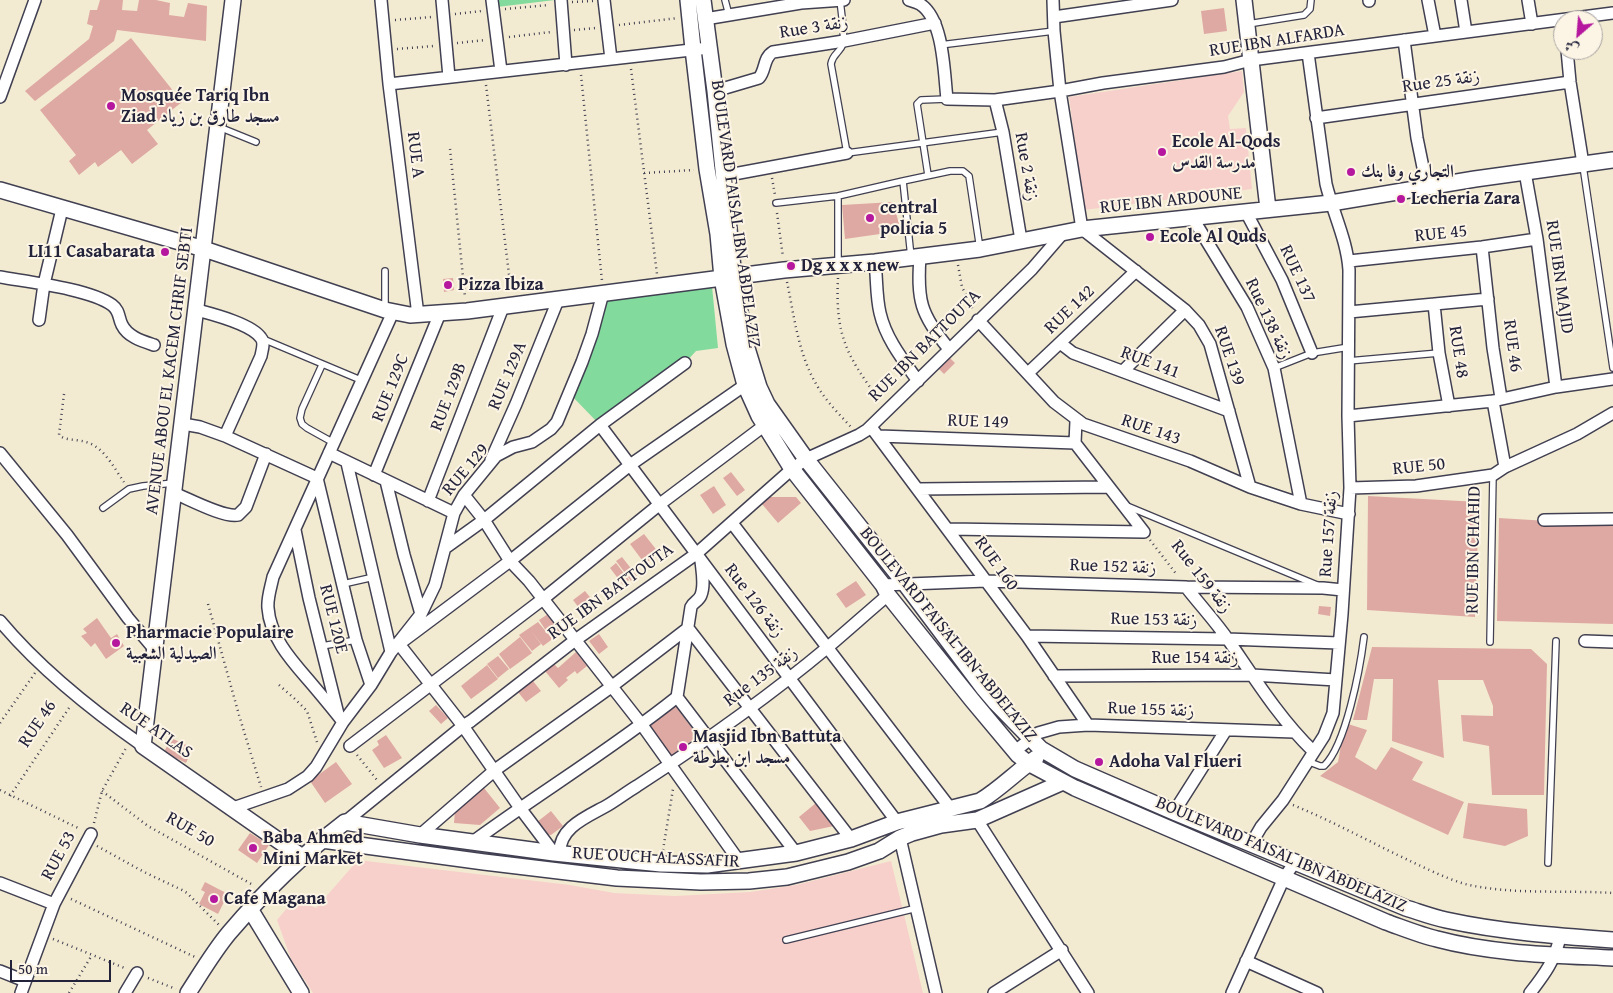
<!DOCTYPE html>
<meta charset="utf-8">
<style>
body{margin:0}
#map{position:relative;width:1613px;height:993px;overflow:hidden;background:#f3ebd1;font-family:"Gentium Book Plus",Amiri,serif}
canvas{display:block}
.north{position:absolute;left:1553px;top:10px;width:50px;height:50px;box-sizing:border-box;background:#fcf5e5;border:1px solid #a5a1a1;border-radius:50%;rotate:207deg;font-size:14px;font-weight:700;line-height:20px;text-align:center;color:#22223b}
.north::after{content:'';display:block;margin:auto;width:18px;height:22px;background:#b5179e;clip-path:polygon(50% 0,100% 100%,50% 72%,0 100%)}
.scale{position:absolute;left:10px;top:960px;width:101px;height:22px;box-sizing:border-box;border:2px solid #22223b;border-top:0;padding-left:6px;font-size:15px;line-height:18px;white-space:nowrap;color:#22223b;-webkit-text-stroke:4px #fcf5e5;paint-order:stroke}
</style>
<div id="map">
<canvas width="1613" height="993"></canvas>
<div class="north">ش</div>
<div class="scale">50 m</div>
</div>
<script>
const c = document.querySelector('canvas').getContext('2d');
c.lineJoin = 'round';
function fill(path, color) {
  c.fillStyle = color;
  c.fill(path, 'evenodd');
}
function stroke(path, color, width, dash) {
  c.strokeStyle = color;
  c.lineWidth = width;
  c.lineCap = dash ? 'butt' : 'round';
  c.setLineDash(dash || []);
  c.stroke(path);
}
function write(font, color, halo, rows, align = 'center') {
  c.font = font + ' "Gentium Book Plus",Amiri,serif';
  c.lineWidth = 4;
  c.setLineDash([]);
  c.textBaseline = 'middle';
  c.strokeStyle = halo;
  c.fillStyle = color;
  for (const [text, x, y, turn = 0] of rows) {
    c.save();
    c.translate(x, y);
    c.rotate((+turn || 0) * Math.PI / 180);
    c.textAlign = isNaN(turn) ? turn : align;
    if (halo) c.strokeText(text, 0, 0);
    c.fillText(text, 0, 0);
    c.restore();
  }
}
fill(new Path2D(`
 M1242,71l2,21 -16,24 2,13 16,-1 6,61 -168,21 -15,-113z
 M358,860l212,25 44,8 61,3 75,-4 46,-7 95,-24 32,132h-610l-22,-34 -14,-39 16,-19 5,-1 18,8z`), '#f7d0cb');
fill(new Path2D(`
 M496,0h59l-58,7z
 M712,286l6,62 -22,3 -11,12 -85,62 -31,-32 34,-100z`), '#83da9d');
fill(new Path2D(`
 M100,0h23l-1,10 15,1 2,-11h17l14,3 -1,12 15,2 4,-14 19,3 -1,35 -89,-11 -3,11 -79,60 -10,-10 64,-52 4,-13 -6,-2 3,-14h7z
 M1224,8l3,23 -23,3 -3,-23z
 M131,38l51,64 -35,28 11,14 -26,20 -11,-14 -23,17 -3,-5 -16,13 -10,-14 7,-6 -36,-45z
 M893,202l8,29 -56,8 -3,-34z
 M453,278l1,12 -10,2 -1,-13z
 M948,356l7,7 -11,11 -7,-7z
 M731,472l14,18 -8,6 -14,-18z
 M714,486l12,19 -13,9 -13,-19z
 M1368,496l111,6 -4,115 -108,-7z
 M770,497h26l5,6 -23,20 -16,-19z
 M1499,518l114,7v99l-116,-3z
 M644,534l15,19 -14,11 -15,-20z
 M622,557l15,19 -6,5 -15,-20z
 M616,563l13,17 -6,5 -13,-17z
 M856,581l10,14 -20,13 -10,-14z
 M585,591l13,16 -13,9 -12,-16z
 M1319,606l12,1 -1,9 -12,-2z
 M548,614l14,18 -19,14 -12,-15 10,13 -9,7 -13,-16 19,-13 10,12 -9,-14z
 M97,618l14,20 6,-4 7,12 -18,13 -11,-16 -4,4 -10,-11 6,-3 -4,-4z
 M599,634l9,13 -9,7 -10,-13z
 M520,637l12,16 -22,16 -11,-15z
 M1372,647l159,2 16,15 -3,131h-52l-3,-49 -26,-5 -2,-26 32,1v-10l-10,-26h-45l6,78 -52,-17 1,-62h-19l-7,41h-14z
 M576,652l11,14 -10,8 -2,-3 -9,7 2,2 -9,8 -14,-17 9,-7 4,4z
 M498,656l11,13 -11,9 -11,-14z
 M487,665l11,14 -27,20 -10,-13z
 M533,681l8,10 -15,11 -8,-10z
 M673,703l25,33 -29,22 -25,-32z
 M436,705l12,13 -7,6 -12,-13z
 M1345,723l22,7 -12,27 21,13 15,-23 32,15 -11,18 52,22 -16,33 -128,-59 18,-14z
 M386,735l16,23 -18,10 -12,-18 7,-5 -2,-4z
 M171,738l22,10 -7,15 -22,-11z
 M336,762l16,22 -27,19 -15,-22z
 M484,788l16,20 -20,17 -26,-2 1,-13z
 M816,803l18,23 -24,5 -11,-14z
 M1468,803l59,6 1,27 -23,10 -42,-8z
 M551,811l12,15 -12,9 -5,-1 -9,-12z
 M250,833l19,12 -12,18 -19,-13z
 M205,882l23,12 -10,20 -19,-10 6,-12 -4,-2z`), '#dfa9a3');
const lane = new Path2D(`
 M725,0l4,15
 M840,0c1,10 5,36 3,44 -3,9 -10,9 -12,20l16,89 156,-21
 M1248,24l56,-9 6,-6 1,-9
 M940,45l114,-14
 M219,127l37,15
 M1583,166l30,202
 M928,175l-11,-71 4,-4 26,-1
 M776,203l62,-7
 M911,257l-8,-76 47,-10h13l6,5 11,73
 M838,264v-68l65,-15
 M385,271v37
 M263,339l100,42
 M1348,361l91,-8
 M322,365l-20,44 -2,9 2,6 5,4 27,15
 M1274,368l38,-15 37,-6
 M1127,506l190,79
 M103,508l26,-19 14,-3 31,-3
 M343,584l31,-7
 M1490,642l3,-167
 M322,646l34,-6
 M1307,761l13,5h4c22,-21 36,-97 40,-129
 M1548,863l8,-222
 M786,940l131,-32`);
const street = new Path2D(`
 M381,0l8,84 29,231
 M442,0l7,77
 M492,0l9,71
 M561,0l5,65
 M604,0l7,59
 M909,0c3,1 7,2 11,4 24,15 24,70 27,95l48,1 65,-9 43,-8 121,-16 27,-7 362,-47
 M1053,0l1,31 6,60 22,138 103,81 14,15 11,19 40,143
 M1369,0v1
 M1428,0l7,36
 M1461,0l5,32
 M1528,0l4,24
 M1054,17l118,-17
 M705,19l96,-16 43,-3
 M1404,40l13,98 10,49
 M1567,50l3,32 13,82
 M389,84l320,-36
 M715,91l44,-13c7,-8 4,-20 14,-26l71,-11 91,-18
 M0,97l35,-97
 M995,100l8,32 18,108
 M1316,118l254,-36
 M1525,172l12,67 19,148
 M723,176l124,-23
 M1246,212l36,68 30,73
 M1192,217l55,90 27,61 27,136
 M1482,247l11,101 8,50
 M920,256c-3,44 0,58 29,93
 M1349,261l133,-14 55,-8
 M875,262c2,17 1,34 5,51 6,26 23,47 38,68
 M0,277c28,5 90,12 112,28 8,6 6,12 10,20 6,12 20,16 32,20
 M1434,304l5,49 10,53
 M197,310c15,4 55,14 64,28 4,5 1,12 0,18l-36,80 92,42 39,162 15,45
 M1349,312l139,-13
 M39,320l5,-36 18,-75
 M978,320l76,82 29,22 107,37 60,26 51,17 48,10
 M1060,343l13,10 156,58
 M1123,371l62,-61
 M1028,373l108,-102
 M1493,401l12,66
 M1348,416l145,-15 63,-14 57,-8
 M1076,421l-1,22 69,89
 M183,424l17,3 25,9
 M600,425l297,397
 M871,427l156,209 61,89
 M879,436l196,7
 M0,453l67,82 61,83 27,32
 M329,453l125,60
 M491,460l25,-56 42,-104
 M347,463l44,189
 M374,475l66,-162
 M386,481l18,74 17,59
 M1350,488l66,-2 77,-11 12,-8 72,-33 36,-21
 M918,489l190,-2
 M174,493c15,6 50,25 64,22l8,-8 20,-53
 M464,495l20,25 26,41 19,20 113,144 97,136
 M428,501l75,-194
 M1544,520l69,-1
 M732,523l219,286
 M949,529l195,3
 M295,530l14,68 29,116
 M445,548l39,-28 116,-95 85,-62
 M701,561c1,10 4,24 0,34 -2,6 -8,7 -10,12l-14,90 119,156
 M883,585l103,-4 200,6 137,1 20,2
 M1186,587c14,18 30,35 43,54 26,38 51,78 84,110
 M0,621c40,48 93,90 143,125
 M1027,636l200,3 112,4
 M1585,641l28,1
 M1054,676l198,-1 84,5
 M343,722c-10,-13 -21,-26 -32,-39 -18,-21 -41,-45 -43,-75 -1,-10 3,-21 5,-31l120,-265
 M350,746l193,-147 117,-95 105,-79
 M1015,751l23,-18 21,-6 29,-2 206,7
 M233,808l55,-19 20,-13 8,-9 27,-45 28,-37 20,-33 30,-38 14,-29 19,-72 10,-18 32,-39 17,-9 19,-5 19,-13 6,-7 25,-60 10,-28 11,-41
 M1174,812l52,-82
 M977,820l111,173
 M345,822l118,-96 8,-5 103,-80 122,-87 96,-85 14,-10 53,-24 8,-5 165,-161 32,-37
 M420,835l75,-65 116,-83 77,-59 163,211
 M900,838l36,155
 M474,841c67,-49 138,-92 203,-144
 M1251,844l10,-17 22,-27 41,-64 9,-23 9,-99 8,-126 -2,-72 1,-146c-2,-30 -16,-57 -23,-86l-18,-131
 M554,853l-34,-45 -57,-82 -64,-82 111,-83 120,-96 115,-80
 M560,854c-2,-27 29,-38 48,-49 10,-6 19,-13 29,-19 66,-43 130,-88 191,-139 20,-17 40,-35 60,-52
 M0,883l54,21
 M1246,961l71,32
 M0,971l25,10
 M21,993l33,-89 37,-70
 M125,993l12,-20
 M994,993l68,-43
 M1232,993l52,-115 11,-16
 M1530,993c14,-18 26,-34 30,-57`);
const secondary = new Path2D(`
 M233,0l-90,746 159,111
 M688,0l5,49 14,120 11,65 4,44 12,66 11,41 14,31 33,53 91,116 5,10 84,105 46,55 10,8 47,25 311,134c17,6 34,13 51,17 56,15 118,16 176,19
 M703,0l12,91 19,187 12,67 13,42 8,17 39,55 100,126 78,104 11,13 46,47 34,20 99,43 232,96c13,4 26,9 40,12 55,12 111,16 167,20
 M1244,0l24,209
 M0,190l204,59 181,61 25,5 57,-4 317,-41 91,-8 105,-13 102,-20 249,-26 144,-24 138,-19
 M322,840l162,22 133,16 84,4 48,-1 38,-4 61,-15 31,-11 21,-13 12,-5 29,-8 36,-5 86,-38
 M250,909l51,84
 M188,993c13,-20 26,-42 41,-60 35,-41 73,-78 116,-111l75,13 134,18 107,11 46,1 89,-12 55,-14 46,-17 83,-21c20,-12 36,-29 56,-43`);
stroke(lane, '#414052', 8);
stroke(street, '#414052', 14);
stroke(secondary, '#414052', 18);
stroke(new Path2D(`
 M572,2l22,-1
 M505,9l44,-4
 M455,14l27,-3
 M395,20l37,-3
 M619,25l59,-7
 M574,30l22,-2
 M509,37l42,-5
 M457,43l29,-3
 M397,49l37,-3
 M631,69l26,205
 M581,75l21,206
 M486,85l25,206
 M450,149l15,148
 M644,173l50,-3
 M772,178l3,17
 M777,213l6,44
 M958,265l4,22 11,23
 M838,278c-3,58 9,78 42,123
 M787,282c7,33 11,70 28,100 9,17 23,31 36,45
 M64,394l-5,41c7,6 18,4 27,7 18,5 28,26 38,40
 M1150,540l27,35
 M208,604l31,111 22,72
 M279,685l16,14 12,12 10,31
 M0,723l35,-50
 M357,755l20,25
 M0,790l80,39
 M102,791l46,35 105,59
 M10,796l61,-91
 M1293,805c39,16 75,36 113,54 19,9 39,19 59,25 46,11 101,6 148,9
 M94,823l8,-32 24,-43
 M97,846l47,26 38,18 5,3 32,32
 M663,850l10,-61
 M71,899l124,58
 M53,939l74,30
 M148,978l28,11
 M69,993l23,-38`), '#414052', 2.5, [1, 4]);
stroke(lane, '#fff', 5.5);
stroke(street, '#fff', 11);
stroke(secondary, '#fff', 15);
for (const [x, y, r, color] of [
 [111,106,5,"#b5179e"],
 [1162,152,5,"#b5179e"],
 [1351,172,5,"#b5179e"],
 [1401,199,5,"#b5179e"],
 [870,218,5,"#b5179e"],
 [1150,237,5,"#b5179e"],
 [165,252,5,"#b5179e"],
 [791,266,5,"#b5179e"],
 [448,285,5,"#b5179e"],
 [116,643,5,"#b5179e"],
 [683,747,5,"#b5179e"],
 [1099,762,5,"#b5179e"],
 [253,848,5,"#b5179e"],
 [214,899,5,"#b5179e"]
]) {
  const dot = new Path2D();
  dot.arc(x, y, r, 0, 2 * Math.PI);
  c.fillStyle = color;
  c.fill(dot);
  stroke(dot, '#fcf5e5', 2);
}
write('18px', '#22223b', '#fcf5e5', [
 ["Rue 3 زنقة",814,28,-9],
 ["RUE IBN ALFARDA",1277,41,-9],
 ["Rue 25 زنقة",1441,82,-8],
 ["RUE A",415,155,83],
 ["Rue 2 زنقة",1026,167,80],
 ["RUE IBN ARDOUNE",1171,201,-6],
 ["BOULEVARD FAISAL IBN ABDELAZIZ",735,214,82],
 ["RUE 45",1441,234,-6],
 ["RUE 137",1297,274,65],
 ["RUE IBN MAJID",1559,277,82],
 ["RUE 142",1070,310,-44],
 ["Rue 138 زنقة",1268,319,65],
 ["RUE IBN BATTOUTA",925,346,-45],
 ["RUE 46",1512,346,82],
 ["RUE 48",1458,352,81],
 ["RUE 139",1229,356,71],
 ["RUE 141",1150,363,21],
 ["AVENUE ABOU EL KACEM CHRIF SEBTI",170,371,-83],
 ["RUE 129A",508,376,-67],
 ["RUE 129C",391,388,-68],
 ["RUE 129B",449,397,-69],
 ["RUE 149",978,422,2],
 ["RUE 143",1151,430,19],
 ["RUE 50",1419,467,-6],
 ["RUE 129",466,470,-50],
 ["Rue 157 زنقة",1329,534,-86],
 ["RUE IBN CHAHID",1474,550,-89],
 ["RUE 160",996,564,54],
 ["Rue 152 زنقة",1113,567,2],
 ["Rue 159 زنقة",1201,577,52],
 ["RUE IBN BATTOUTA",611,592,-36],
 ["Rue 126 زنقة",754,601,53],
 ["RUE 120E",333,619,76],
 ["Rue 153 زنقة",1154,620,1],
 ["BOULEVARD FAISAL IBN ABDELAZIZ",948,635,51],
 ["Rue 154 زنقة",1195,658],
 ["Rue 135 زنقة",761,677,-37],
 ["Rue 155 زنقة",1151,710,2],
 ["RUE 46",38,724,-56],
 ["RUE ATLAS",156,731,35],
 ["RUE 50",190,830,30],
 ["BOULEVARD FAISAL IBN ABDELAZIZ",1281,855,23],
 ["RUE 53",59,856,-62],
 ["RUE OUCH ALASSAFIR",656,858,3]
]);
write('bold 18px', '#22223b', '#fcf5e5', [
 ["Mosquée Tariq Ibn",121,96],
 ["Ziad مسجد طارق بن زياد",121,117],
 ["Ecole Al-Qods",1172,142],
 ["مدرسة القدس",1172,163],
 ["التجاري وفا بنك",1361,172],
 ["Lecheria Zara",1411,199],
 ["central",880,208],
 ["policia 5",880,229],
 ["Ecole Al Quds",1160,237],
 ["LI11 Casabarata",155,252,"right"],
 ["Dg x x x new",801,266],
 ["Pizza Ibiza",458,285],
 ["Pharmacie Populaire",126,633],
 ["الصيدلية الشعبية",126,654],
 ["Masjid Ibn Battuta",693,737],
 ["مسجد ابن بطوطة",693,758],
 ["Adoha Val Flueri",1109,762],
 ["Baba Ahmed",263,838],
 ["Mini Market",263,859],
 ["Cafe Magana",224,899]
], 'left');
</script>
